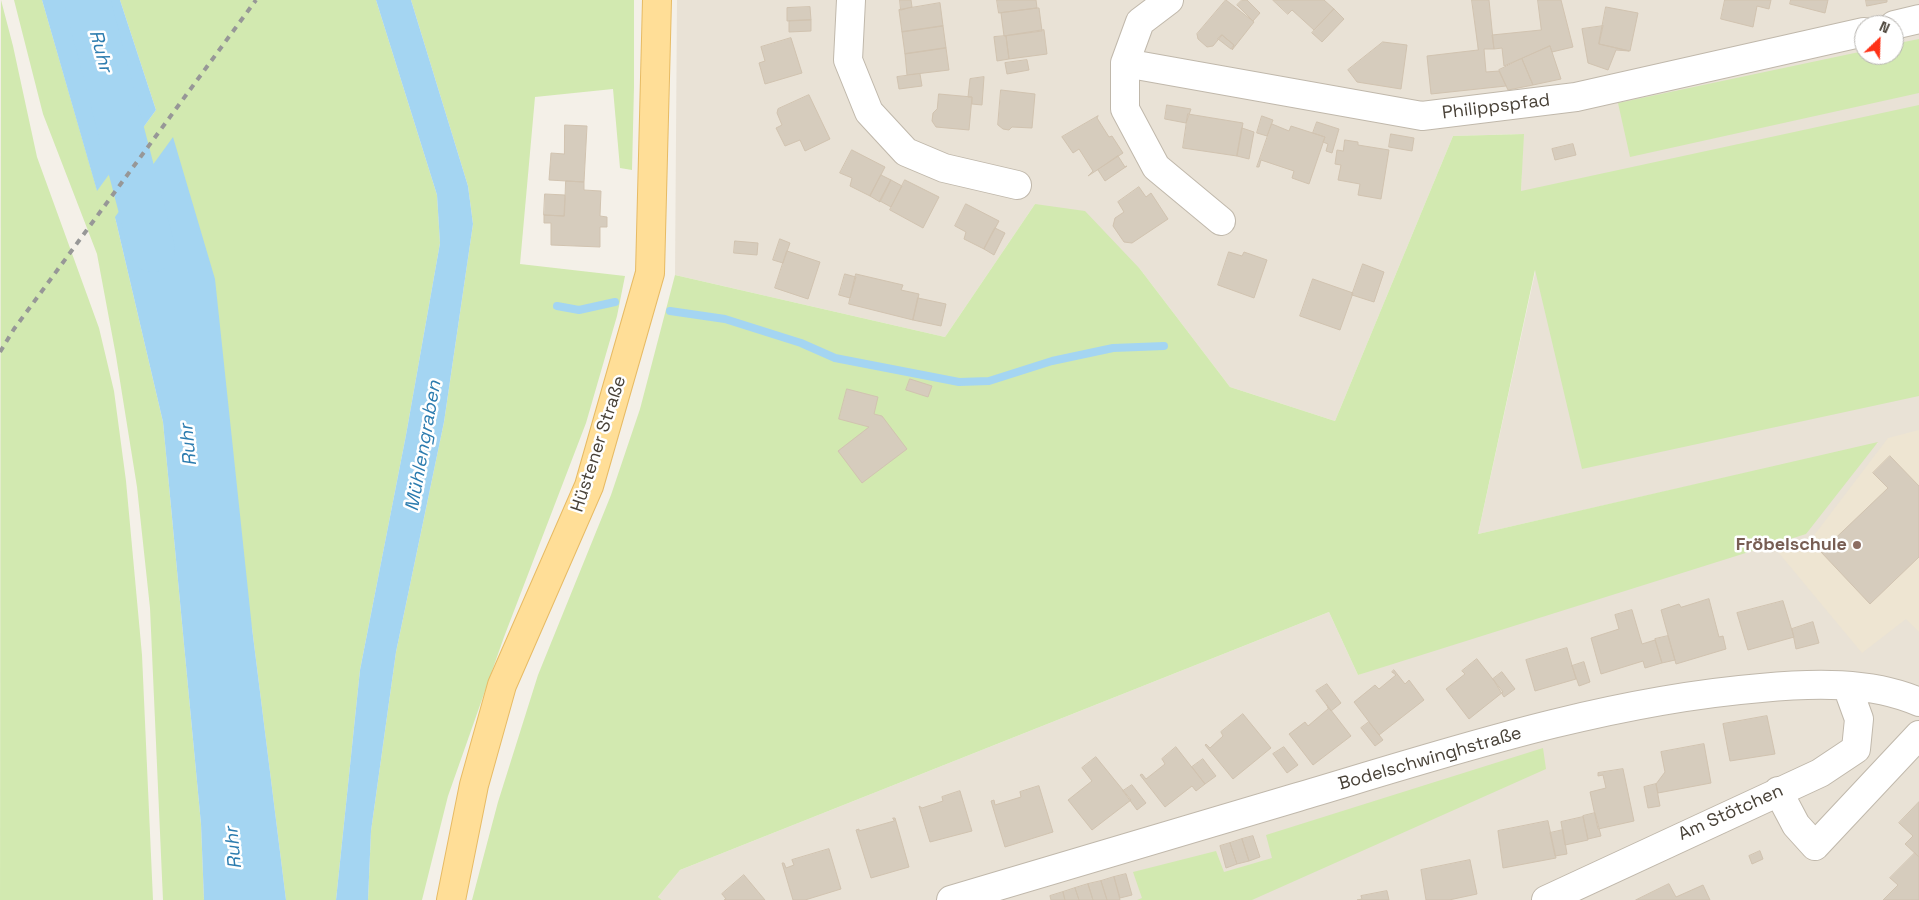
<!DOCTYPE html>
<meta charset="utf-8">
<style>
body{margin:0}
#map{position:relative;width:1919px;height:900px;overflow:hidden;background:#f4f0e8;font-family:"Space Grotesk",sans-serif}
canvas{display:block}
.north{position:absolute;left:1854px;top:15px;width:50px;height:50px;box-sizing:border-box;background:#fff;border:1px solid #b6b3af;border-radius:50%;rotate:24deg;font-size:14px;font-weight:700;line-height:20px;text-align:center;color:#484137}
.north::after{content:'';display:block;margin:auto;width:18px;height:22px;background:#fe3116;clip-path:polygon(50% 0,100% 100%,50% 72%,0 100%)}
</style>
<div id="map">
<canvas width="1919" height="900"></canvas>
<div class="north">N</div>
</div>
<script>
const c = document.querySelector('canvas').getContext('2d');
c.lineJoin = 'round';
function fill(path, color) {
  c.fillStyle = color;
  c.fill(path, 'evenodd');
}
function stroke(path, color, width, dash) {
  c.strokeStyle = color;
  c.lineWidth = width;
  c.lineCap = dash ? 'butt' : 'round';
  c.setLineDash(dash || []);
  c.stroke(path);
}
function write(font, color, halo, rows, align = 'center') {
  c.font = font + ' "Space Grotesk",sans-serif';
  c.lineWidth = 5;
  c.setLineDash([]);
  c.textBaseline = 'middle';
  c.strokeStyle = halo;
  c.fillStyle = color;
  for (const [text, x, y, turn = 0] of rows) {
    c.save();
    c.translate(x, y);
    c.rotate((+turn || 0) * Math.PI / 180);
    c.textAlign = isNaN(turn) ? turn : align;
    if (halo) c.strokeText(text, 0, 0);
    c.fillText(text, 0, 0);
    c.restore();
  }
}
fill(new Path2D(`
 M677,0h1242v900h-1257l-4,-3 22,-27 649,-258 29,63 520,-232 -400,91 58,-266 -15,-77 2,-57 -70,2 -118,285 -105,-34 -90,-118 -105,-65 -90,133 -270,-62zM1864,25h30v30h-30z`), '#e9e2d6');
fill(new Path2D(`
 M1919,430v202l-13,-13 -44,34 -84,-101 34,-14 76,-100z`), '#eee5d2');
fill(new Path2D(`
 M1,0l12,46 24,111 62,171 15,63 12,90 16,174 11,245h-153z
 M14,0h28l55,190 59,-80 -36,-110h256l61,195 3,48 -34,192 -46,235 -24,230h-50l-34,-272 -137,-411 48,205 38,402 3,76h-41l-13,-292 -13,-121 -21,-131 -19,-102 -54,-140z
 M411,0h223v87l-2,83 -12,-2 -7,-79 -78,8 -15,167 105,12 -8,40 -31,107 -82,214 -56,159 -26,104h-54l3,-69 25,-179 48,-230 29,-198 -5,-38z
 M1919,39v54l-289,64 -12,-54 246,-52v4h30v-11z
 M1919,105v291l-337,73 -47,-199 -57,264 400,-92 -72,92 -448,141 -29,-63 -649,258 -22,27 4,3h-190l26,-98 40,-127 73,-180 29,-86 35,-134 270,62 90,-133 50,7 55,58 90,118 105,34 118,-285 71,-2 -3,57z
 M1543,748l3,21 -294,131h-115l5,-2 -9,-26 83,-21 8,21 48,-14 -6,-23z`), '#d2e9b0');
fill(new Path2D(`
 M42,0h78l36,110 -59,81z
 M376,0h35l57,186 5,38 -29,198 -48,230 -25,179 -3,69h-32l24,-230 46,-235 34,-192 -3,-48z
 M173,137l42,142 37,349 34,272h-82l-3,-76 -38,-402 -48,-205z`), '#a4d5f2');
stroke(new Path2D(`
 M557,306l22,4 36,-8
 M670,311l55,8 76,24 34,15 124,24 30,-1 63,-20 61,-13 51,-2`), '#a4d5f2', 8);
stroke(new Path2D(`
 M87,0l65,249`), '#a4d5f2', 46);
const building = new Path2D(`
 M900,0h11l1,7 -11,3z
 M997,0h39l1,8 -38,5z
 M1226,0l28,22 -22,28 2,-5 -12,-10 -9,11 -6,1 -9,-8 -1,-5z
 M1242,0h5l13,13 -7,8 -16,-16z
 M1273,0h51l10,9 -20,21 -22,-20 -4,4z
 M1472,0h17l5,49h-10l2,23 13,-1 7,15 -75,8 -4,-38 51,-6z
 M1538,0h23l12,47 -21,5 -2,-6 -46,20 -2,-18 -8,1 -2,-14 49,-5z
 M1725,0h46l-2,9 -12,-3 -4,21 -32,-8z
 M1791,0h37l-3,13 -35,-9z
 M1866,0h21v2l-20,4z
 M940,3l3,23 -41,6 -3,-22z
 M810,7l1,13 -24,1v-13z
 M1606,7l32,6 -8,38 -31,-7z
 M1037,8h2l3,23 -38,5 -3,-23z
 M1334,9l10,10 -22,23 -10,-9z
 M811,20v11l-22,1v-11z
 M943,26l3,22 -41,6 -3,-22z
 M1603,26l-4,18 30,7 -13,-1 -8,20 -20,-7 -6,-34z
 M1044,30l3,24 -38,5 -3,-23z
 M1222,35l12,10 -3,4 -13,-10z
 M1006,36l3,23 -12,2 -3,-24z
 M791,38l11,35 -37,11 -6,-21 6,-2 -4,-14z
 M1383,42l24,3 -6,44 -44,-7 -9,-12z
 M1550,46l11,33 -28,6 -11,-26z
 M946,48l3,22 -42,5 -2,-21z
 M1522,59l11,26 -25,5 -9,-20z
 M1027,60l2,10 -22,4 -2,-11z
 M920,74l2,12 -23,3 -2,-12z
 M984,77l-2,28 -10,-1v-7h-4l2,-18z
 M1001,90l34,4 -3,34 -20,-1 -3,3 -6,-1 -5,-4z
 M939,94l33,3 -3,33 -33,-3 -4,-6 1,-8 4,-4z
 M809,95l21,44 -25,12 -5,-11 -15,6 -9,-18 6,-3 -5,-12 1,-4z
 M1167,105l24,4 -5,14 -21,-4z
 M1188,114l55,9 -6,33 -54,-8z
 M1098,116l-1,2 12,19 3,-1 11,17 -35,23 5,-5 -14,-22 -6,4 -11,-16z
 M1262,116l11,4 -6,16 -10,-3z
 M1317,122l22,7 -7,24 -6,-2 2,-7 -5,-2 2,-5 -12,-4z
 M1272,124l17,7 2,-5 34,11 -16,47 -17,-6 2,-7 -33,-11 -2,7h-2z
 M565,125l22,1 -3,56 -35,-2 2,-27 13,1z
 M1242,128l12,4 -5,27 -12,-3z
 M1391,134l23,4 -2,13 -23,-4z
 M1345,140l13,2v3l31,5 -8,49 -23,-4 2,-11 -22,-4 3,-15 -6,-1 2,-14 6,1z
 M1573,144l3,11 -21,5 -3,-11z
 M852,150l33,17 -15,29 -20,-10 2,-8 -12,-5z
 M1118,156l7,11 2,-1 -22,15 -7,-11z
 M881,175l10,5 -11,22 -10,-6z
 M891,180l11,6 -11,21 -11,-6z
 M905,180l34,17 -16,31 -33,-18z
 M566,181l18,1v8l17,1 -1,25 7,1v10h-7v20l-49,-2v-22h-7v-8l20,1z
 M1139,187l7,10 5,-4 17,26 -36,24 -8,-1 -11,-16 2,-8 9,-6 -6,-10z
 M545,194l20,1 -1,21 -20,-1z
 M966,204l33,17 -15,28 -20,-10 2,-7 -11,-6z
 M995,228l10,5 -11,22 -10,-6z
 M780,239l10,4 -7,20 -10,-3z
 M735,241l23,2 -1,12 -23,-2z
 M787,251l33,11 -12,37 -33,-11z
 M1229,252l13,4 2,-4 23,8 -13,38 -36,-13z
 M1363,264l21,8 -10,30 -22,-7z
 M845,274l11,3 -6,21 -11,-3z
 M856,274l47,11 -2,5 18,4 -6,26 -64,-16z
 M1313,279l40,14 -13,37 -40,-14z
 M918,298l28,6 -5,22 -28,-6z
 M910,379l22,7 -4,11 -22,-7z
 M847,389l31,8 -4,17 8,2 25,33 -45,34 -24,-32 31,-24 -30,-8z
 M1890,456l29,30v71l-49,47 -49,-52 67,-64 -15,-15z
 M1709,599l10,38 4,-1 3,13 -50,15 -15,-54 18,-6 2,3z
 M1783,601l11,36 -46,13 -11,-37z
 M1632,610l10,34 13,-4 7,23 -17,5 -2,-7 -42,13 -10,-36 28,-9 -4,-14z
 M1813,622l6,21 -23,6 -4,-20z
 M1668,636l7,24 -13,3 -7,-24z
 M1567,648l9,31 -41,12 -9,-31z
 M1477,659l26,33 -34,27 -23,-30 19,-15 -3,-3z
 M1584,662l6,20 -11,4 -7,-20z
 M1394,670l11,14 4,-4 15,20 -45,35 -25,-33 21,-17 4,4 17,-14 -4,-3z
 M1502,672l13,17 -11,8 -11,-18z
 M1327,684l14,19 -10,8 -15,-20z
 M1327,705l24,31 -38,29 -24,-31 16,-12 3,4 20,-17z
 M1243,714l28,34 -38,31 -28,-34 1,-1 4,4 13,-12 -2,-4z
 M1767,716l8,38 -45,7 -7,-37z
 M1369,722l14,18 -8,6 -14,-18z
 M1704,744l7,39 -53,10 -2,-9 9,-12 -4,-20z
 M1176,747l29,37 -9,7 -4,-5 -27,21 -25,-32 2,-1 4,5 19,-15 -3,-5z
 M1284,747l14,18 -11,8 -14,-19z
 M1096,757l35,43 -39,30 -24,-30 24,-19 -10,-13z
 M1203,759l13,17 -11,8 -13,-17z
 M1623,769l11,52 -36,8 -8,-37 16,-4 -3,-13 -5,1v-3z
 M1656,784l4,22 -12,2 -4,-21z
 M1132,785l14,18 -9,7 -14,-19z
 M1039,786l14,46 -48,15 -14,-46 3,-1 1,5 26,-8 -1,-5z
 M960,791l12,40 -42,11 -11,-36 3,2 21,-7 -1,-4z
 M1919,802v55l-14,-13 8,-8 -14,-13z
 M1595,813l6,23 -13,3 -5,-23z
 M1583,817l5,23 -23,5 -4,-23z
 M893,818h2l14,49 -38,11 -15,-48 3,-1v2l35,-10z
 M1548,821l8,37 -53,10 -5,-37z
 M1563,830l4,24 -12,2 -5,-23z
 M1253,836l7,21 -11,4 -7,-22z
 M1242,839l7,22 -12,3 -7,-21z
 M1230,843l7,21 -11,4 -6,-22z
 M829,849l12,40 -36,11h-12l-11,-37h2l2,5 8,-3 -2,-5z
 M1760,851l3,8 -11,5 -3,-8z
 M1915,853l4,4v43h-36l15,-15 -8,-7z
 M1470,860l7,34 -28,6h-23l-5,-30z
 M1126,874l6,21 -12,3 -6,-21z
 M744,875l21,25h-41l2,-1 -4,-5z
 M1114,877l6,23h-13l-6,-19z
 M1101,881l6,19h-14l-5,-16z
 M1088,884l5,16h-14l-4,-12z
 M1669,884l7,13 27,-12 7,15h-74z
 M1075,888l4,12h-14l-2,-8z
 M1387,891l2,9h-32l5,-1 -1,-3z
 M1063,892l2,8h-14l-1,-4z`);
fill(building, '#d6ccbd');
stroke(building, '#d1c3b0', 1);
const minor = new Path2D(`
 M851,0l-3,60 21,52 37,40 38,16 73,17
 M1169,0l-29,22 -15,41v46l31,58 65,54
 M1894,25l25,-6
 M1125,63l297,53 154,-19 288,-65
 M1778,791l18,34 19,21 104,-111
 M951,900c115,-34 231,-68 347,-103 151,-45 305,-96 463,-109 51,-5 110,-7 158,14
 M1546,900l274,-127 36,-24 3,-30 -12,-33`);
const major = new Path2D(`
 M451,900l23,-115 28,-100 87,-199 61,-213 7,-273`);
stroke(minor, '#c0b8ab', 30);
stroke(major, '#e7bb64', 30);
stroke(minor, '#fff', 28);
stroke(major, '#ffde97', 28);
stroke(new Path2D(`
 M0,352l14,-23 242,-329`), '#979797', 4, [6, 6]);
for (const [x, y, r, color] of [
 [1857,545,5,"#8d6e63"]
]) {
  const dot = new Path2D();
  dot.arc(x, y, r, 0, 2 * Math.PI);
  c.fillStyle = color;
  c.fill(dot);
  stroke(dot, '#fff', 2);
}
write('18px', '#484137', '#fff', [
 ["Philippspfad",1496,107,-7],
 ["Hüstener Straße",599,444,-72],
 ["Bodelschwinghstraße",1430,759,-16],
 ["Am Stötchen",1731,813,-24]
]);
write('bold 18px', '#785e54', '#fff', [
 ["Fröbelschule",1847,545]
], 'right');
write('italic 19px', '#2c7caf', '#fff', [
 ["Ruhr",100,51,75],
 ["Ruhr",189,445,-96],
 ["Mühlengraben",424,446,-80],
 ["Ruhr",234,848,-96]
]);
</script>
